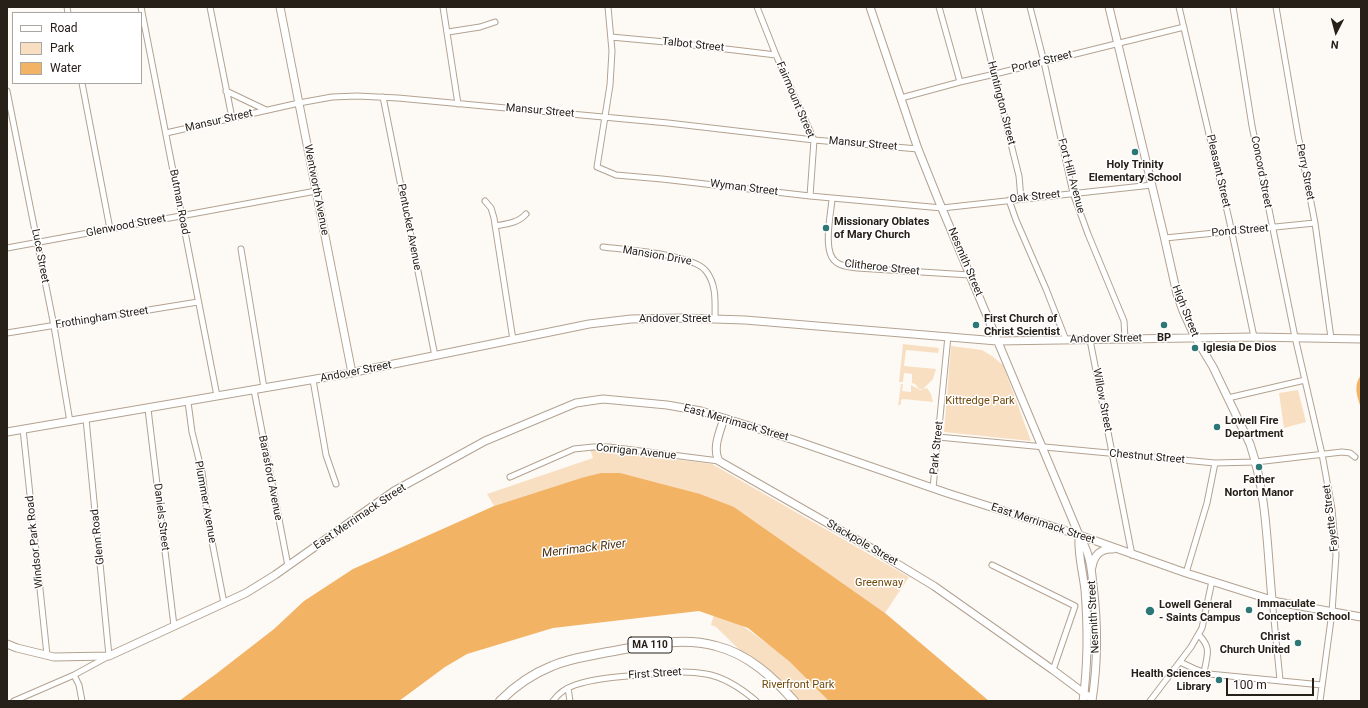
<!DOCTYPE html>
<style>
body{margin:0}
#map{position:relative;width:1368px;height:708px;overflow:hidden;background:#fdfaf6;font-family:Roboto,sans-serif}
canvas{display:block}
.frame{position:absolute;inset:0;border:8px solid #272019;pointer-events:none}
.legend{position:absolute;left:12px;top:12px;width:130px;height:72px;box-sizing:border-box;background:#fff;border:1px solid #a9a6a3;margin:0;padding:5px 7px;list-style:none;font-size:12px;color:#272019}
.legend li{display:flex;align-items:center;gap:8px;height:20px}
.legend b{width:20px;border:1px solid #a9a6a3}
.north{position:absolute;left:1316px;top:12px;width:40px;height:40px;-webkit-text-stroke:3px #fff;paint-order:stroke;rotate:186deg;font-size:11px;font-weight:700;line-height:16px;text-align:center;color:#272019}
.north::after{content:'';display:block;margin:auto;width:14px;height:18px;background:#272019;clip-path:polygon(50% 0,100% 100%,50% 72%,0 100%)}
.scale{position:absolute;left:1226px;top:678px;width:88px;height:18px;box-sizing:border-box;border:2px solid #272019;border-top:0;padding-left:5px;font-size:12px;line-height:14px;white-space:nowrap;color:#272019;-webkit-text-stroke:3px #fff;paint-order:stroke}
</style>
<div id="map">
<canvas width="1368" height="708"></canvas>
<div class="frame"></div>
<ul class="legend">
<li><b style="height:5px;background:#fff"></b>Road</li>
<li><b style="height:11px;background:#f9dfc2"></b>Park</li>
<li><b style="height:11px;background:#f3b365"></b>Water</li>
</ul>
<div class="north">N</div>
<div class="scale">100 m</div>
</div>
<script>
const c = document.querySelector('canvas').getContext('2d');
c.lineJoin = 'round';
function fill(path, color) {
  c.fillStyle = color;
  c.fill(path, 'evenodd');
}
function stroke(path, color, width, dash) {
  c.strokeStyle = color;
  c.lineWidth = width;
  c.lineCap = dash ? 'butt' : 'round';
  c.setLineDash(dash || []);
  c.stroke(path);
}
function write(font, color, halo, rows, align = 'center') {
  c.font = font + ' Roboto,sans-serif';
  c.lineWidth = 3;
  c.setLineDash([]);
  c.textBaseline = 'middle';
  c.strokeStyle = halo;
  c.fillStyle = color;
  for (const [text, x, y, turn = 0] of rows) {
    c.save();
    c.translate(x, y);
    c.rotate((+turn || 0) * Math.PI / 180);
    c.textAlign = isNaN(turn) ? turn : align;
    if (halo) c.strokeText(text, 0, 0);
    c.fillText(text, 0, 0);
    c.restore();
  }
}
fill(new Path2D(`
 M903,344l36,4 -1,5 -32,-3 -2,16 32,3 -3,10 -10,10h-4l-4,-5 -3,-1v-9l-8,-1 -1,9h-4z
 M951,346l31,4 10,6 11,9 28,76 -87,-9z
 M901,384h2l-1,7 9,1v-7l9,5 7,-2 4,6 2,8 -30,-3 -2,1v4l-3,2z
 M1298,390l8,32 -22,6 -5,-35z
 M590,449l122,15 197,113 -24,36 -151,-106 -153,-29 -87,28 -7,-12 106,-36z
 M715,610l11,4 57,41 52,46h-43l-76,-74 -5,-2z`), '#f9dfc2');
fill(new Path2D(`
 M1361,375v33c-4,-12 -8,-22 0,-33z
 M601,473h19l80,21 34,13 151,106 104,88h-160l-39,-39 -42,-34 -49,-17 -146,17 -86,26 -22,13 -46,34h-220l37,-27 58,-45 30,-28 49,-32 141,-63 87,-28z`), '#f3b365');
const street = new Path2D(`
 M67,7l1,6
 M141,7l76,389
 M210,7l22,111
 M443,7l15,97
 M608,7l4,44 -2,34 -13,82 19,8 46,4 148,17 132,12 210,-23
 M757,7l19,48 38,85 -4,56
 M939,7l21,75
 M978,7l34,141 7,28 2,23
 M1030,7l14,55 29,131 15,41 36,87 1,18
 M1179,7l50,212 25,118
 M1233,7l19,119 43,211 27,117 10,55 4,46 -4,57 -12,89
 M1276,7l22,128 17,88 16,115
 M448,32l32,-5 15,-5
 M611,37l65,6 100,12
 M82,83l28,146
 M7,91l47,235 16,96
 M226,91l40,19
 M383,97l52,259
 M901,98l59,-16 35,-8 189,-47
 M166,133l133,-30 33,-6 25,-1 41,2 270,25 146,17 104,9
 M832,199c-1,15 -10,53 4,63 6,5 14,5 21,6l113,7
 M1009,200l7,20 30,69 20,51
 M485,201l6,7 3,10 19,122
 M495,226c12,-2 23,-3 31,-12
 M1165,238l150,-15
 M603,247c23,3 90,7 103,24 11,14 9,32 9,48
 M7,248l309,-57
 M241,249l23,139
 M7,333l191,-31
 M1090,340l42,215
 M313,380l13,75 10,29
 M254,390l34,176
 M1228,398l77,-18
 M188,402l4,30 10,40 6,49 16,82
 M148,409l26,217
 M23,429l24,226
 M938,437l277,26 41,-1 86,-10 8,1 5,4
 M510,477l64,-28 19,-2h16l110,14
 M933,488l15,-152
 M992,565l83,41 -22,64
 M1186,573l21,-70 8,-40
 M1272,599l8,81
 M1199,635c13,14 8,19 5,38
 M1180,662l15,7 14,5 113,11
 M74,675l5,10 3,16
 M568,688l2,13
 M14,701l60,-26 35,-19 -23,-237
 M553,701c5,-7 13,-13 22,-16 21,-7 44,-8 66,-10 22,-2 43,-5 65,-1 18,3 36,15 50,27
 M1150,701l41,-54 11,-19 10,-47`);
const secondary = new Path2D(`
 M280,7l72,366
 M870,7l48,142 20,50 141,336c3,6 6,11 8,17 4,10 5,22 6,33 5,39 5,77 -1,116
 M1109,7l55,229 13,58 6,17 12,26 18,30 37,77c17,50 17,104 22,155
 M724,418c-4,14 -12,30 -5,43l152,87 63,38 119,84 39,29
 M7,432l338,-58 244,-50 42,-5 52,-1 62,2 252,21 257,-4 107,2
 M1079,538c-1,18 4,34 6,52 3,37 3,74 -2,111
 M1092,567c2,-12 9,-19 21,-18
 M7,644l10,4 37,9 55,-1 137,-63 29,-18 119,-84 91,-50 91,-38 27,-4 64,6 34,6 93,29 153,53 132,42 107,38 92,29 83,15`);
const primary = new Path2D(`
 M500,701c15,-15 32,-27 52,-35 18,-8 38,-10 56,-14 36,-6 72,-16 108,-6 32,8 57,31 78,55`);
stroke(street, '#b3a290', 7);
stroke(secondary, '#b3a290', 9);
stroke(primary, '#b3a290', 10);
stroke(street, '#fff', 5);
stroke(secondary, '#fff', 7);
stroke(primary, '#fff', 8);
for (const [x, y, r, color] of [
 [1135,152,4,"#2d7776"],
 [826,228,4,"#2d7776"],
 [976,325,4,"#2d7776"],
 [1164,325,4,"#2d7776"],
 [1195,348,4,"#2d7776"],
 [1217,427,4,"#2d7776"],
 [1259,467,4,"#2d7776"],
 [1249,610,4,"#2d7776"],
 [1150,611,5,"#2d7776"],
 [1298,643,4,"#2d7776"],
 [1219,680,4,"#2d7776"]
]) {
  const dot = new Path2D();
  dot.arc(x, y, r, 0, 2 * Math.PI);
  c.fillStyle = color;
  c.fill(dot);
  stroke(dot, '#fff', 1.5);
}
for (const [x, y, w] of [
 [650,645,44]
]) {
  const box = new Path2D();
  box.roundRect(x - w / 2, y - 8, w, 16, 3);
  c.fillStyle = '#fff';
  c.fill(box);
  stroke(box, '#272019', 1);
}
write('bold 10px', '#272019', null, [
 ["MA 110",650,645]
]);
write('11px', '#272019', '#fff', [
 ["Talbot Street",693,45,6],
 ["Porter Street",1042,62,-14],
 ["Fairmount Street",795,100,67],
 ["Huntington Street",1001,103,76],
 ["Mansur Street",540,111,5],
 ["Mansur Street",219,121,-13],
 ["Mansur Street",863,144,5],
 ["Pleasant Street",1218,171,77],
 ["Concord Street",1261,172,79],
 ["Perry Street",1305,172,79],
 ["Fort Hill Avenue",1071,176,75],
 ["Wyman Street",744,188,7],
 ["Wentworth Avenue",316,190,79],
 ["Oak Street",1035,197,-6],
 ["Butman Road",179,202,79],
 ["Glenwood Street",126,226,-11],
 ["Pentucket Avenue",409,227,79],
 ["Pond Street",1240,231,-5],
 ["Luce Street",40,256,79],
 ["Mansion Drive",657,256,10],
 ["Nesmith Street",965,262,67],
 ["Clitheroe Street",882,268,6],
 ["High Street",1185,311,68],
 ["Frothingham Street",102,318,-9],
 ["Andover Street",675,319],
 ["Andover Street",1106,339,-1],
 ["Andover Street",356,372,-11],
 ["Willow Street",1102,400,79],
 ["East Merrimack Street",736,423,16],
 ["Park Street",937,448,-84],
 ["Corrigan Avenue",636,452,6],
 ["Chestnut Street",1147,457,5],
 ["Barasford Avenue",270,478,79],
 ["Plummer Avenue",205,502,80],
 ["Daniels Street",161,517,83],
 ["East Merrimack Street",360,517,-34],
 ["Fayette Street",1331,518,-97],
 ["East Merrimack Street",1043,524,18],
 ["Glenn Road",98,537,-96],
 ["Windsor Park Road",35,542,-96],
 ["Stackpole Street",862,543,30],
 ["Nesmith Street",1094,617,-93],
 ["First Street",655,674,-4]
]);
write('bold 11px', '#272019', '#fff', [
 ["Holy Trinity",1135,165,"center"],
 ["Elementary School",1135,178,"center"],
 ["Missionary Oblates",834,222],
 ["of Mary Church",834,235],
 ["First Church of",984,319],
 ["Christ Scientist",984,332],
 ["BP",1164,338,"center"],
 ["Iglesia De Dios",1203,348],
 ["Lowell Fire",1225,421],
 ["Department",1225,434],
 ["Father",1259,480,"center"],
 ["Norton Manor",1259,493,"center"],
 ["Immaculate",1257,604],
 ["Conception School",1257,617],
 ["Lowell General",1159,605],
 ["- Saints Campus",1159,618],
 ["Christ",1290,637,"right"],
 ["Church United",1290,650,"right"],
 ["Health Sciences",1211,674,"right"],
 ["Library",1211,687,"right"]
], 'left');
write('11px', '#72490b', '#fff', [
 ["Kittredge Park",980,401],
 ["Greenway",879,583],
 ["Riverfront Park",798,685]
]);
write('italic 12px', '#4a300f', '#fff', [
 ["Merrimack River",584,549,-7]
]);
</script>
